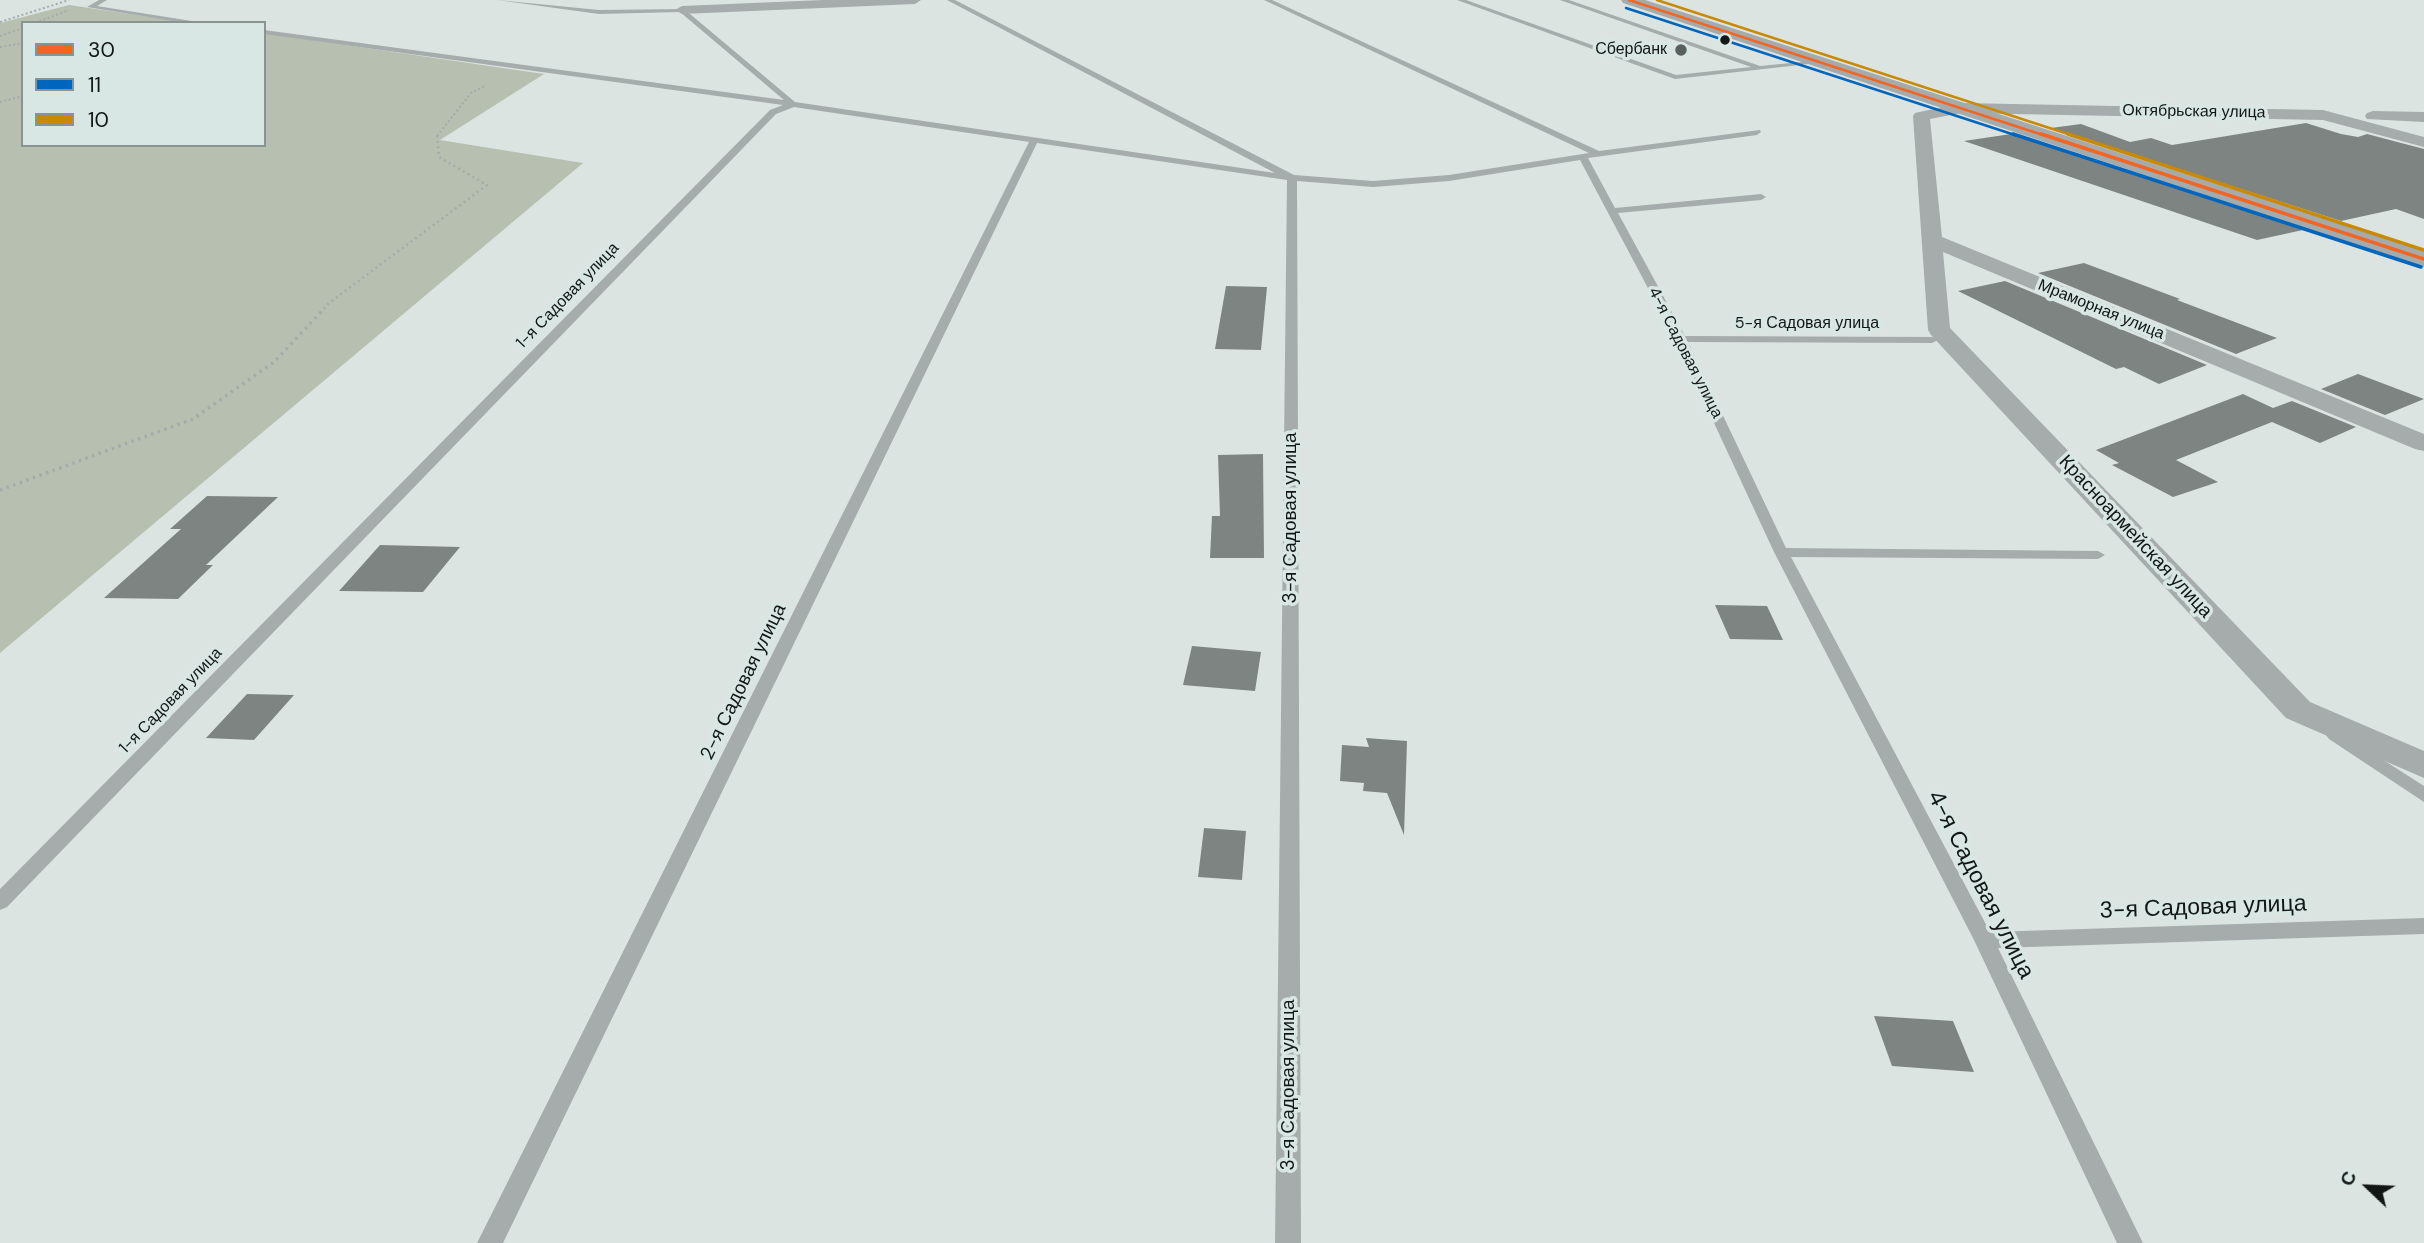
<!DOCTYPE html>
<meta charset="utf-8">
<style>
body{margin:0}
#map{position:relative;width:2424px;height:1243px;overflow:hidden;background:#dce4e2;font-family:"DM Sans",sans-serif}
canvas{display:block}
.legend{position:absolute;left:21px;top:21px;width:245px;height:126px;box-sizing:border-box;background:#d8e7e3;border:2px solid #899491;margin:0;padding:9px 12px;list-style:none;font-size:21px;color:#121716}
.legend li{display:flex;align-items:center;gap:14px;height:35px}
.legend b{width:35px;border:2px solid #899491}
.north{position:absolute;left:2333px;top:1152px;width:70px;height:70px;-webkit-text-stroke:5px #d8e7e3;paint-order:stroke;rotate:293deg;font-size:19px;font-weight:700;line-height:28px;text-align:center;color:#121716}
.north::after{content:'';display:block;margin:auto;width:24px;height:32px;background:#121716;clip-path:polygon(50% 0,100% 100%,50% 72%,0 100%)}
</style>
<div id="map">
<canvas width="2424" height="1243"></canvas>
<ul class="legend">
<li><b style="height:9px;background:#f26522"></b>30</li>
<li><b style="height:9px;background:#0065bd"></b>11</li>
<li><b style="height:9px;background:#c98904"></b>10</li>
</ul>
<div class="north">С</div>
</div>
<script>
const c = document.querySelector('canvas').getContext('2d');
c.lineJoin = 'round';
function fill(path, color) {
  c.fillStyle = color;
  c.fill(path, 'evenodd');
}
function stroke(path, color, width, dash) {
  c.strokeStyle = color;
  c.lineWidth = width;
  c.lineCap = dash ? 'butt' : 'round';
  c.setLineDash(dash || []);
  c.stroke(path);
}
function write(font, color, halo, rows, align = 'center') {
  c.font = font + ' "DM Sans",sans-serif';
  c.lineWidth = 7;
  c.setLineDash([]);
  c.textBaseline = 'middle';
  c.strokeStyle = halo;
  c.fillStyle = color;
  for (const [text, x, y, turn = 0] of rows) {
    c.save();
    c.translate(x, y);
    c.rotate((+turn || 0) * Math.PI / 180);
    c.textAlign = isNaN(turn) ? turn : align;
    if (halo) c.strokeText(text, 0, 0);
    c.fillText(text, 0, 0);
    c.restore();
  }
}
fill(new Path2D(`
 M69,5l122,18h-168v122h241v-112l280,41 -104,66 143,23 -583,490v-630z`), '#b7c0b0');
fill(new Path2D(`
 M2306,123l35,11 17,3 9,-3 57,15v70l-28,-10 -55,12 -290,-93 30,-4 49,18 21,-4 21,7z
 M2011,134l292,96 -46,10 -293,-99z
 M2084,263l96,36 -3,1 100,38 -41,16 -198,-81z
 M2005,281l202,84 -48,19 -35,-17 -8,2 -158,-78z
 M1226,286l41,1 -6,63 -46,-1z
 M2358,374l66,25 -39,16 -64,-26z
 M2243,394l30,14 19,-7 64,26 -36,16 -48,-21 -96,38 42,22 -45,15 -61,-32 7,-2 -23,-13z
 M1263,454l1,104h-54l2,-42h8l-2,-61z
 M207,496l71,1 -72,68h7l-35,34 -74,-1 77,-69h-11z
 M380,545l80,2 -37,45 -84,-1z
 M1715,605l52,1 16,34 -53,-1z
 M1192,646l69,6 -6,39 -72,-6z
 M247,694l47,1 -40,45 -48,-2z
 M1366,738l41,3 -3,94 -17,-42 -24,-2 1,-8 -24,-2 2,-36 27,2z
 M1204,828l42,3 -4,49 -44,-3z
 M1874,1016l79,5 21,51 -82,-6z`), '#7e8482');
stroke(new Path2D(`
 M0,22l69,-22
 M35,23l34,-13
 M0,36l23,-8
 M0,47l23,-4
 M0,102l23,-6
 M437,136l34,-43 14,-7`), '#a5abab', 2, [2, 2.5]);
stroke(new Path2D(`
 M320,313l9,-10 158,-118 -48,-28 -2,-23`), '#a5abab', 2.5, [2, 3.5]);
stroke(new Path2D(`
 M0,490l193,-71 81,-57 48,-51`), '#a5abab', 3.5, [2.5, 4.5]);
fill(new Path2D(`
 M99,0h8l-10,6 107,17h-19l-98,-16z
 M497,0l102,10 85,-1 111,93 480,71 -328,-173h8l339,175 79,6 76,-6 140,-22 -325,-153h8l327,151 161,-21 1,2 -4,3 -169,23 27,50 146,-14 5,3 -5,3 -143,13 67,123 247,1 6,3 -6,3 -244,-1 98,206 312,3 7,4 -7,4 -307,-2 199,375 434,-14v16l-426,14 145,295h-26l-143,-303 -200,-388 -99,-213 -95,-179 -131,21 -76,6 -76,-6 4,1062h-26l12,-1063 -250,-37 -534,1100h-26l552,-1101 -235,-35 -18,7 -769,793 -7,3v-21l770,-779 13,-5 -519,-71v-4l520,70 -104,-88 -81,2z
 M1457,0h9l210,75 75,-8 -191,-67h9l191,66 62,-6 4,2 -151,17z
 M2335,729l89,57v16l-95,-63 -3,-4 3,-4z`), '#a5acab');
fill(new Path2D(`
 M823,0h98l-6,4 -233,10 -7,-4 7,-4z
 M1961,103l362,7 101,27v10l-101,-27 -362,-7 -31,6 12,118 482,197v17l-9,-2 -472,-197 7,76 360,374 114,49v27l-138,-60 -355,-383 -3,-5 -15,-214 2,-3z
 M2373,111l51,1v10l-57,-3 -2,-3 2,-3z`), '#a5acab');
fill(new Path2D(`
 M1621,0h24l779,251v16l-801,-264z`), '#a5abab');
stroke(new Path2D(`
 M1629,0l417,136`), '#f26522', 2.5);
stroke(new Path2D(`
 M2041,134l383,125`), '#f26522', 3.5);
stroke(new Path2D(`
 M1626,8l392,128`), '#0065bd', 2.5);
stroke(new Path2D(`
 M2013,134l408,133`), '#0065bd', 3.5);
stroke(new Path2D(`
 M1657,0l417,136`), '#c98904', 2.5);
stroke(new Path2D(`
 M2068,134l356,116`), '#c98904', 3.5);
for (const [x, y, r, color] of [
 [1725,40,6,"#121716"],
 [1681,50,7,"#595f5d"]
]) {
  const dot = new Path2D();
  dot.arc(x, y, r, 0, 2 * Math.PI);
  c.fillStyle = color;
  c.fill(dot);
  stroke(dot, '#d8e7e3', 2.5);
}
write('16px', '#121716', '#d8e7e3', [
 ["Сбербанк",1667,50]
], 'right');
write('16px', '#121716', '#d8e7e3', [
 ["Октябрьская улица",2194,112,1],
 ["1-я Садовая улица",568,296,-46],
 ["Мраморная улица",2101,310,22],
 ["5-я Садовая улица",1807,324],
 ["4-я Садовая улица",1685,353,63],
 ["1-я Садовая улица",171,701,-46]
]);
write('19px', '#121716', '#d8e7e3', [
 ["3-я Садовая улица",1291,518,-90],
 ["Красноармейская улица",2135,537,47],
 ["2-я Садовая улица",744,682,-64],
 ["3-я Садовая улица",1289,1085,-90]
]);
write('23px', '#121716', '#d8e7e3', [
 ["4-я Садовая улица",1980,885,63],
 ["3-я Садовая улица",2203,908,-2]
]);
</script>
